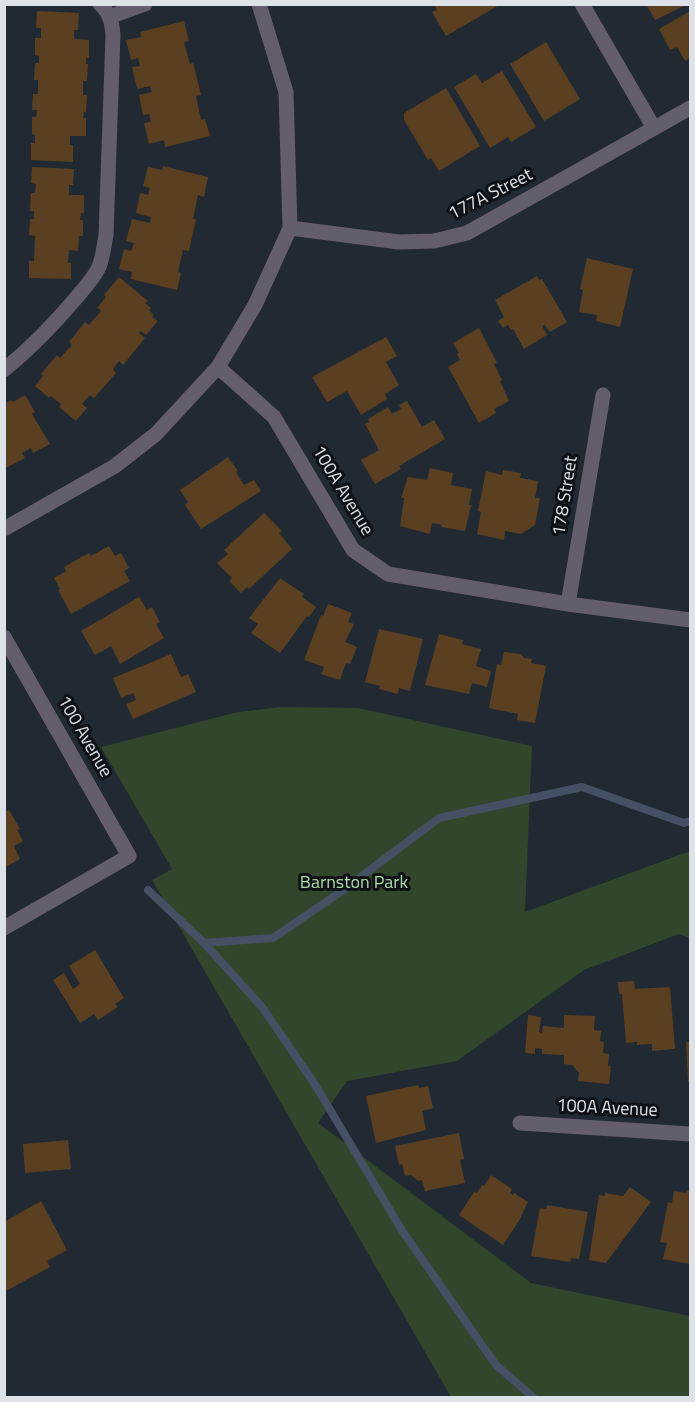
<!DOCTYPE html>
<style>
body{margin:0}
#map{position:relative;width:695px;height:1402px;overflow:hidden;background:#212932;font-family:"Titillium Web",sans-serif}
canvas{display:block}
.frame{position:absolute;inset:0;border:6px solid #dde2e8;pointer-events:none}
</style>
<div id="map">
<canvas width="695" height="1402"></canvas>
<div class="frame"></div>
</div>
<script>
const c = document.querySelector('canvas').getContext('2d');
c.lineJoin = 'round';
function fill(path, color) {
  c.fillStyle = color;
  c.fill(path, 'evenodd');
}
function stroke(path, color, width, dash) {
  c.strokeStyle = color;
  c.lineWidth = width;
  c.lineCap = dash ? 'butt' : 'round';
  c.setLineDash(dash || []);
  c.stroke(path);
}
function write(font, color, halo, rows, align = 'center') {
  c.font = font + ' "Titillium Web",sans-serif';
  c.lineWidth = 6;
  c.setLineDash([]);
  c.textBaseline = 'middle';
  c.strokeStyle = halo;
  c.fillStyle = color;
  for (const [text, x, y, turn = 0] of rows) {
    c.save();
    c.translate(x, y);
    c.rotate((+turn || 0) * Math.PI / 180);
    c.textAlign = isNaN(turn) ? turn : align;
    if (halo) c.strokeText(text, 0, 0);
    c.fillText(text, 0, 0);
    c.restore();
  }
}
fill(new Path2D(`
 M281,707l77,1 174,38 -7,166 165,-61v87l-11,-4 -95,36 -127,91 -110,20 -29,42 213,160 159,33v81h-239l-299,-517 20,-11 -71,-122 137,-35z`), '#31462b');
stroke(new Path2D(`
 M148,890l56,53 58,64 52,76 89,149 93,133 38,33
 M204,943l69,-5 69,-47 97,-73 143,-31 102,36 6,-2`), '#455064', 8);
fill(new Path2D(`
 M434,4h67l-55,32 -14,-24 5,-2z
 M646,4h42l-33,16z
 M37,11l42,2 -1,17h-4v9l15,1v18h-3v6h2l-1,17h-4v14h4l-1,17h-2l-1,6h3v18h-16v9h3v17l-42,-2v-17h4v-8l-3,-1v-17h4l1,-7h-5l1,-16h5v-14h-4l1,-17h4v-7l-4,-1v-17h6v-10h-5z
 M690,11v47l-5,3 -8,-14 -7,3 -11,-21z
 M184,21l5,20 -5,1 6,22 3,-1 8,32 -5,1 5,24 4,-1 5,17 -45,11 -1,-7 -15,4 -5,-21 7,-1 -2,-8 -6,1 -4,-20 13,-3 -2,-6 -13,3 -5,-22 8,-1 -2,-8 -7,2 -5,-20 15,-3 -1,-5z
 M546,42l34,57 -36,22 -34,-57z
 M502,71l34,56 -25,15 -3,-5 -18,11 -36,-61 22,-13 6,9z
 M446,88l34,58 -41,25 -8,-13 -3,2 -24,-40v-7z
 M163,166l45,11 -4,20 -6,-2 -5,24h3l-7,32 -6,-1 -5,22 3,1 -4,17 -46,-11 1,-7 -13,-3 5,-20 7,2 3,-8 -8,-2 6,-22 18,4 1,-6 -15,-4 4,-20 8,2 2,-7 -7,-2 5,-19 14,3z
 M32,167l42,2 -1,16h-4v10h15v18h-3l-1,7h3v16h-4l-1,15 -9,-1 -1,13h3v16l-42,-1v-17h5l1,-25 -6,-1 1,-16h4v-8h-4l1,-18h4l1,-9 -5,-1z
 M587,258l46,11 -13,58 -24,-6 1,-6 -18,-3 4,-22 -3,-1z
 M537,276l2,4 3,-1 25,43 -17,10 -5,-7 -3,1 5,9 -23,14 -11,-20 -2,1 -3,-5 -5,3 -5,-7 6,-4 -9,-17z
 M119,277l29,24 -3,2 6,5 -2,2 5,5 -2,2 6,4 -12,14 -5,-4 -2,2 6,5 -22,27 -4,-4 -6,8 3,4 -22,25 -4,-3 -8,9 5,4 -11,13 -17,-14 2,-3 -10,-8 -2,2 -14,-12 8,-10 -2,-2 16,-19 3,3 12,-13 -3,-3 16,-20 4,3 12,-14 -4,-3 9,-11 -2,-2z
 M479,328l18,35 -3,1 8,16 -2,1 9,20 -15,8 2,4 -17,10 -31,-56 12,-7 -3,-6 2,-1 -6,-10z
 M386,337l11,19 -11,6 13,23 -14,9 2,5 -26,16 -14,-24 -20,11 -15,-25z
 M25,395l10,17 -3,2 18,30 -17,9 -2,-5 -9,5 3,5 -21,11v-65l7,-4 2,2z
 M407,401l15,26 12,-7 11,19 -46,27 2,3 -26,15 -14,-24 18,-10 -14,-26 4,-2 -1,-3 20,-12 4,7 9,-5 -2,-4z
 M228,457l10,14 -2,1 8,13 10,-5 7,11 -60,38 -16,-24 3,-3 -8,-12z
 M430,468l23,5 -2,12 21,4 -3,16h2l-6,26 -24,-4 1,-2 -10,-2 -2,11 -30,-8 4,-28h-3l7,-21 19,3z
 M503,470l18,3 -1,5 18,3 -3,17h5l-5,27 -14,9 -16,-3 -1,9 -27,-6 4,-22 -3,-1 8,-40 16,4z
 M264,513l18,18 -3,2 13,16 -43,40 -2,-2 -6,6 -12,-12 3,-3 -15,-15 11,-9 -4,-4z
 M109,546l6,10 6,-3 8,15 -5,3 6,10 -59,33 -13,-24 2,-1 -6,-11 12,-7 -2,-4 25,-14 2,3z
 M280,578l24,16 -2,3 14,10 -7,10 -2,-1 -27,37 -29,-20 7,-9 -9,-6z
 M139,597l8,13 5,-3 8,15 -4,2 8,14 -44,26 -9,-18 -16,9 -14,-24z
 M328,604l24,9 -4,9 6,2 -9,18 12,5 -7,17 -4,-1 -6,17 -19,-6 3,-7 -20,-7 17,-45 2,1z
 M379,629l44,10 -13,52 -11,-3 -1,6 -19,-5 1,-3 -15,-4z
 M439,634l24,6 -1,4 19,5 -5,17 15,5 -4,16 -15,-4 -3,11 -44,-9z
 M504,652l17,2 3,4 8,1 -1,4 15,3 -11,57 -18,-3 1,-6 -29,-6 8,-44 4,1z
 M171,654l10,23 7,-3 8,18 -63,27 -7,-15 10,-4 -3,-7 -12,5 -8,-20z
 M9,810l11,19 -3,1 6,11 -9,5 6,13 -16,9v-56z
 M95,950l29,48 -9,6 3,3 -20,13 -4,-6 -14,9 -27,-43 11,-7 9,16 7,-5 -11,-18z
 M634,981l1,8 35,-2 5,62 -23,2v-7l-15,1v-3l-11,1 -4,-49h-3l-1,-12z
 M528,1015l13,2 -2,15 3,1 1,-7 21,2v-13l31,1 -1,14 7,1 -1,10 4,1 -1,11 6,1 -1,12h3l-2,18 -31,-3 1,-8 -7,-8 -8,-1v-9l-22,-1v-5l-7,-1v6l-10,-1z
 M686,1042h4v40h-2z
 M418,1085l1,3 9,-2 5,22 -11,3 4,19 -50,13 -10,-47z
 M459,1133l5,26 -4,1 5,23 -40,8 -3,-11 -4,1 -7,-6 -6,1 -3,-12 -3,1 -4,-19z
 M68,1140l3,29 -46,4 -2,-29z
 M491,1175l21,14 -2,4 3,2 1,-2 14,9 -7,14h1l-19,29 -44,-30 15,-23 3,1 5,-8 2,1z
 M630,1187l21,15 -45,61 -17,-3 10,-65 6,1v-3l18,3z
 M687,1190l3,1v73l-27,-5 4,-16 -7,-1 8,-40 4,1 2,-12 12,2z
 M41,1201l26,49 -20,11 3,6 -46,25v-70z
 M547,1205l41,7 -9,47 -8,-1 -1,4 -39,-6 9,-48 6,1z`), '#5a4021');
stroke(new Path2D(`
 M582,4l72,124
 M109,17l36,-13
 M290,228l109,14 35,-1 33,-8 223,-125
 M218,367l56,50 79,133 35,24 180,30 122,16
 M4,370c27,-22 51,-47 73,-73 7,-9 17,-19 22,-30 4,-10 5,-21 7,-32l7,-200c-1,-12 -3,-22 -13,-31
 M4,529l111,-63 41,-32 62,-67 37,-62 35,-77 -4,-136 -27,-88
 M568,604l35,-209
 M4,637l125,219 -125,72
 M520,1123l170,11`), '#645d6d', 15);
write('18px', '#dde2e8', '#0e1216', [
 ["177A Street",491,195,-27],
 ["100A Avenue",342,491,59],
 ["178 Street",566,496,-81],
 ["100 Avenue",84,737,60],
 ["100A Avenue",607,1109,3]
]);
write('18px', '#aedaa3', '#0e1216', [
 ["Barnston Park",354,884]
]);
</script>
